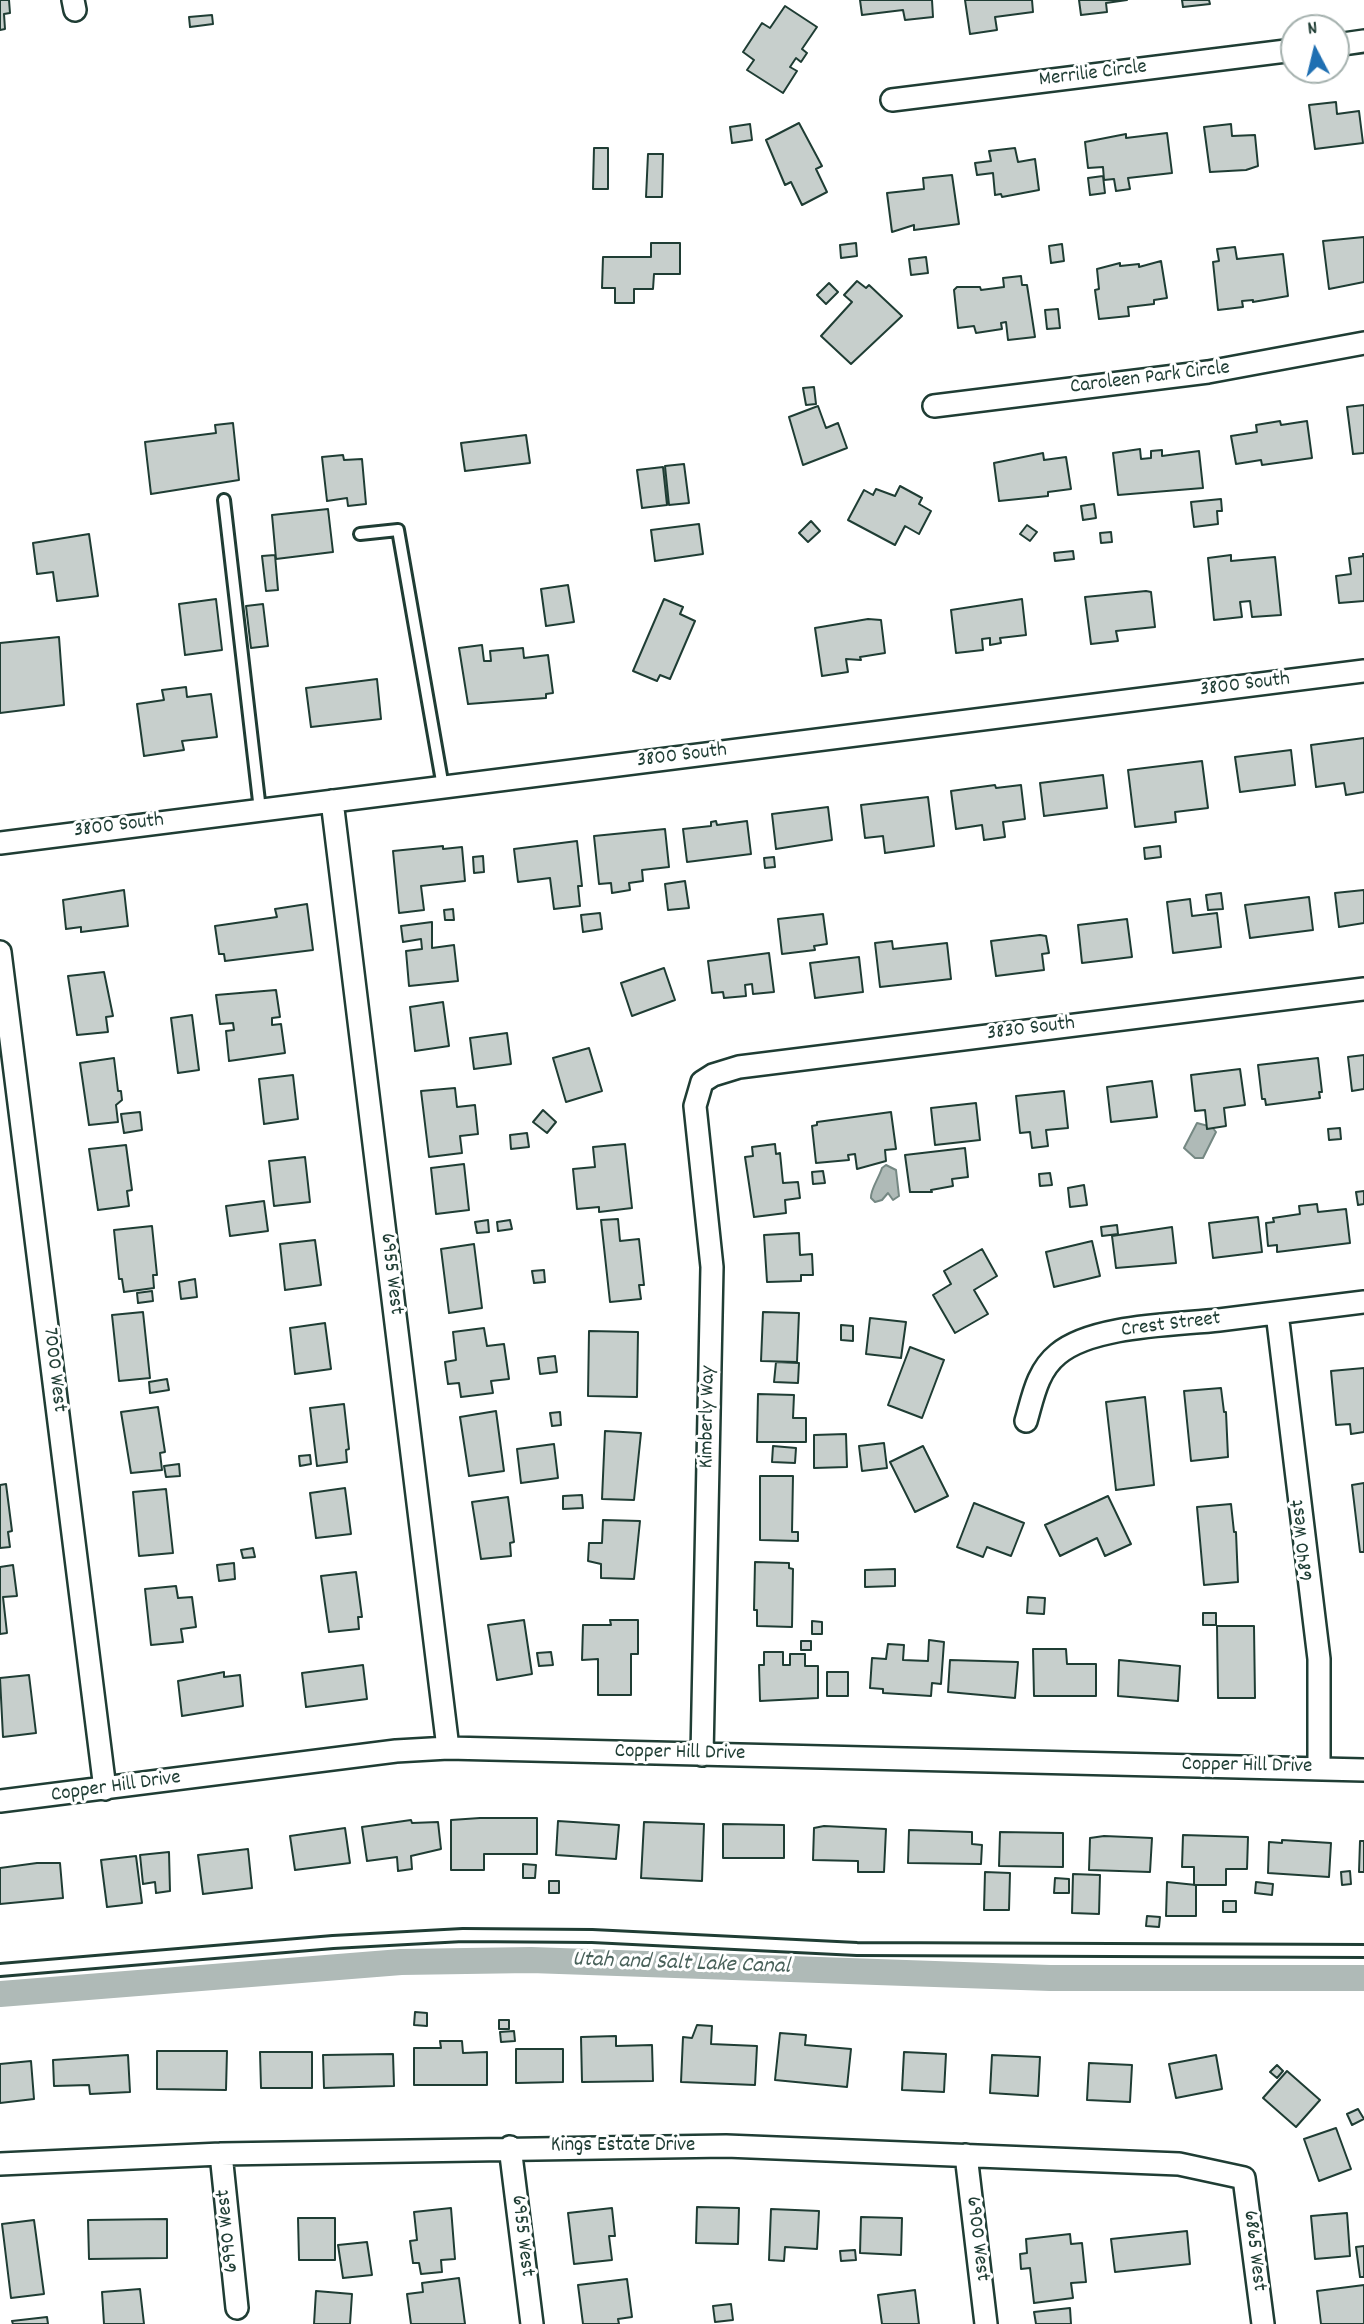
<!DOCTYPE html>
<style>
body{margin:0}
#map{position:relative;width:1364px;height:2324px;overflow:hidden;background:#fff;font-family:Dekko,sans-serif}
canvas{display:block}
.north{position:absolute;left:1280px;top:14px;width:70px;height:70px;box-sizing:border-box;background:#fff;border:2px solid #a5b1ae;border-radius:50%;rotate:353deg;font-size:19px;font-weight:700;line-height:28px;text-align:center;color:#1f3d34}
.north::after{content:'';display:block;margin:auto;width:24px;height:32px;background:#1f6fb2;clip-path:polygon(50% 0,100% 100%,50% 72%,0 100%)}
</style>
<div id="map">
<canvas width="1364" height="2324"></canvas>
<div class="north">N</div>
</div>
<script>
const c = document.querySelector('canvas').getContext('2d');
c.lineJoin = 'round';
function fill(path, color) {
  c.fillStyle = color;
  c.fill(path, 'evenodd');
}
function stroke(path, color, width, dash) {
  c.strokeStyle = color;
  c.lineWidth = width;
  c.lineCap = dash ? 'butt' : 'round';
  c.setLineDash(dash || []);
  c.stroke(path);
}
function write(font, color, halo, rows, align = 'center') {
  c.font = font + ' Dekko,sans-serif';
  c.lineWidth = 6;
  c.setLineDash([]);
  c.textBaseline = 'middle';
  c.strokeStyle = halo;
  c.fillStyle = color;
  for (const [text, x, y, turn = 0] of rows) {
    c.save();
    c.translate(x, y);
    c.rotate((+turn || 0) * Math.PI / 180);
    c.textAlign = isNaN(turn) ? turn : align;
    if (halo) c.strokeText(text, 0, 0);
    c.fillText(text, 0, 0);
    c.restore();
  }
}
const water = new Path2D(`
 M1197,1123l15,4 4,5 -13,26h-8l-11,-10z
 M886,1165l10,5 3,26 -6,4 -5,-7 -6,7 -7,2 -4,-4c-1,-8 8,-20 11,-30z`);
fill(water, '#afbab7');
stroke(water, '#758883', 2);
stroke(new Path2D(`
 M0,1994l401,-32 130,-2 519,18h314`), '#afbab7', 26);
const building = new Path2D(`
 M0,0h9l1,13 -6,1 1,15 -5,1z
 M860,0h72l1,17 -28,3 -2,-10 -41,5z
 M965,0h67l1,12 -38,5 2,13 -27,4z
 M1079,0h48l-21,3 1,9 -26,3z
 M1182,0h27l1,4 -27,3z
 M785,6l32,21 -15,22 5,4 -6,9 -5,-4 -6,9 7,4 -14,22 -36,-23 7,-10 -11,-8 19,-29 8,5z
 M212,15l1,9 -23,3 -1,-10z
 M1336,102l1,12 22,-3 4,32 -48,6 -6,-44z
 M799,123l23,43 -6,3 11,23 -25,13 -11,-23 -6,3 -19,-45z
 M750,124l2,16 -20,3 -2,-16z
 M1231,124l1,12 23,-1 3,31 -12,4 -36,2 -6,-45z
 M1167,133l5,40 -44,5 2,11 -14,2 -2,-12 -10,1 -1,-13 -15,1 -3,-26 41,-8v4z
 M594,148h14v41h-15z
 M1015,148l3,14 17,-3 4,31 -37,7 -1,-3 -6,1 -2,-22 -16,2 -2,-12 16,-2 -2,-10z
 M648,154h15l-1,43h-16z
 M952,175l7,49 -45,6v-5l-22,7 -5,-39 37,-4 -1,-11z
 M1103,176l2,17 -15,2 -2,-17z
 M1364,237v45l-35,7 -6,-48z
 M651,243h29v31h-26l-1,15h-19v14h-19v-15h-13l1,-31h48z
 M856,243l1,13 -16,2 -1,-13z
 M1062,244l2,17 -13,2 -2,-17z
 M1235,247l2,12 46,-5 5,42 -35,6v-2l-11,1 1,6 -25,3 -5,-48 6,-1 -2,-12z
 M926,257l2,16 -17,2 -2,-16z
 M1161,261l6,37 -13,2v4l-26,3 1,9 -30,3 -4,-29 4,-1 -2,-20 23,-6v3l19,-2v3z
 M1021,276l1,9h5l8,52 -27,3 -2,-18 -5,1 1,6 -26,4 -2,-7 -16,2 -4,-38 3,-3h23l1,3 23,-3 -1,-9z
 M857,281l9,7 3,-3 33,31 -51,48 -30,-28 31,-34 -8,-7z
 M829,283l9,9 -12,12 -9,-9z
 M1058,309l2,19 -13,1 -2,-19z
 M814,387l2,17 -10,1 -3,-17z
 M1364,405v48l-11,1 -6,-47z
 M818,406l8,22 12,-5 9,25 -44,17 -14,-48z
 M1280,421l1,4 26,-4 5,37 -50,7 -1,-5 -25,4 -5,-28 26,-4 -1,-7z
 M233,423l6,57 -88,14 -6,-52 71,-9 -1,-8z
 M526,435l4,28 -65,8 -4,-28z
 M1140,449l1,10 10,-1v-7l11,-1v6l37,-5 4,37 -85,7 -5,-42z
 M1043,453l1,7 22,-3 5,32 -23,3v4l-49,5 -5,-38z
 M343,455l1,5 18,-1 4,45 -18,2 -1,-8 -20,3 -5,-44z
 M684,464l5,39 -20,2 -4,-39z
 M663,467l4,38 -25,3 -5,-38z
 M900,486l22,12 -3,6 12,7 -12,23 -14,-8 -10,19 -47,-25 16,-30 9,5 3,-6 19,7z
 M1221,499l1,12h-5l1,13 -24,3 -3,-25z
 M1094,504l2,14 -13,2 -2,-14z
 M328,509l5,43 -57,7 -4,-44z
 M811,521l9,10 -12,11 -9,-9z
 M699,524l4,30 -48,7 -4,-31z
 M1027,525l10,7 -7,9 -10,-7z
 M1111,532l1,10 -11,1 -1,-10z
 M89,534l9,62 -41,5 -4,-29 -16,2 -4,-31z
 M1073,551l1,8 -19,2 -1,-8z
 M1363,554h1v47l-25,2 -3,-27 15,-2 -2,-16 15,-2z
 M275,555l3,35 -12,1 -4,-35z
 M1231,555v6l44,-4 6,58 -29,2 -2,-16 -10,1 2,15 -28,3 -6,-62z
 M568,585l6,37 -28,4 -5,-37z
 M1146,591l5,1 4,35 -39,4 2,10 -27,3 -6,-47z
 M216,599l6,51 -37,5 -6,-51z
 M664,599l19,8 -3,7 15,7 -25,58 -10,-4 -3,6 -24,-10z
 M1022,599l4,36 -26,3 1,5 -11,2v-7l-8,1 1,11 -27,3 -5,-43z
 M263,604l5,42 -17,2 -5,-42z
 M868,619l13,1 4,33 -25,4 1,3 -15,-1 2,13 -26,4 -7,-48z
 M59,637l5,68 -64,8v-70z
 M482,645l2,16h7l-1,-10 33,-3 1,10 24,-3 5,38 -7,1v4l-78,6 -9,-56z
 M377,679l4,40 -70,8 -5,-39z
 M186,687l1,10 24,-3 6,43 -35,4 2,9 -40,6 -7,-52 27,-4 -2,-10z
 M1364,738v54l-18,3 -2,-12 -28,4 -5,-42z
 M1291,750l4,35 -55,7 -5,-35z
 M1202,761l6,47 -33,4 1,10 -41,5 -7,-57z
 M1103,775l4,33 -63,8 -4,-33z
 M995,785l1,3 25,-3 4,34 -22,3 2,15 -21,3 -2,-15 -26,4 -5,-38z
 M928,797l6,49 -49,7 -2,-17 -18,2 -4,-33z
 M828,807l4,33 -56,9 -4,-35z
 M716,821l1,4 30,-4 4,33 -64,8 -4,-33 28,-3v-4z
 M665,829l4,38 -27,3 1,11 -14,2 1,7 -18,3 -1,-10 -12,1 -5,-48z
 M577,841l5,45h-4l2,20 -26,3 -4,-31 -32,4 -4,-33z
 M443,846v3l19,-2 3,34 -44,5 3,24 -25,3 -6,-62z
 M1160,846l1,11 -16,2 -1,-11z
 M483,856l1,16 -10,1 -1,-16z
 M774,857l1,10 -10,1 -1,-10z
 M685,881l4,27 -21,2 -3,-26z
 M124,890l4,36 -47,6v-5l-15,2 -3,-29z
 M1364,890v33l-25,4 -4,-34z
 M1221,893l2,16 -15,1 -2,-15z
 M1309,897l4,33 -63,8 -5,-33z
 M1190,899l2,17 25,-3 4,34 -48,6 -6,-51z
 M307,904l6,46 -88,11 -1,-7h-5l-4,-28 62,-9 -2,-8z
 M453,909l1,11h-9l-1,-10z
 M600,913l2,16 -19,3 -2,-17z
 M823,914l4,30 -13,2 1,4 -33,4 -4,-35z
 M1127,919l5,38 -50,6 -4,-38z
 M432,922v26l22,-3 4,36 -49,5 -3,-35 16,-2 -1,-10 -18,3 -2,-16z
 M1040,935l6,1 3,17 -7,1 2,16 -48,6 -5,-35z
 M892,941l1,8 54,-6 4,36 -71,8 -5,-44z
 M769,953l5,39 -21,2 -1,-10 -7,1 1,11 -22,2 -1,-6 -11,1 -4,-32z
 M859,957l4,35 -48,6 -5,-35z
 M664,968l11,32 -43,16 -11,-33z
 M104,972l9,44 -7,1 2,15 -31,3 -9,-59z
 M276,990l4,27 -8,1v7l9,-1 4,29 -56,8 -3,-30 8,-1 -1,-7 -13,1 -4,-29z
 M443,1002l6,44 -34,5 -5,-44z
 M192,1015l7,55 -21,3 -7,-55z
 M507,1033l4,31 -37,5 -4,-31z
 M589,1048l13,43 -36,11 -13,-44z
 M1364,1055v34l-12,2 -4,-34z
 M114,1058l4,33h3l1,9 -6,5 2,17 -29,3 -9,-62z
 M1318,1058l4,34h-3l1,6 -54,7 -1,-6h-3l-4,-34z
 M1240,1069l5,36 -21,3 2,18 -19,3 -2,-19 -10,1 -4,-36z
 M293,1075l5,44 -34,5 -5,-45z
 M1152,1081l5,36 -46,5 -4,-35z
 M455,1088l2,19 18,-2 3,29 -18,2 2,17 -33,4 -8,-66z
 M1064,1091l4,37 -22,2 2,16 -16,2 -2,-16 -10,1 -4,-37z
 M976,1103l4,37 -45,5 -4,-37z
 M543,1110l13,12 -9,11 -14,-11z
 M140,1112l2,18 -18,3 -3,-19z
 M891,1112l5,37 -11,1 1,11 -29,8 -2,-15 -7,1 1,5 -33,3 -4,-37 5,-1v-3z
 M1340,1128l1,11 -12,1 -1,-11z
 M527,1133l2,14 -18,2 -1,-14z
 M625,1144l7,64 -33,4v-5l-22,2 -4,-40 22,-2 -2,-20z
 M775,1144l1,10 4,-1 3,30 15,-1 2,16 -15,2 1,13 -32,4 -9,-60 8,-1 -1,-9z
 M126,1145l6,45 -5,1 2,15 -31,4 -9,-61z
 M965,1148l3,29 -16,2 1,7 -22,4 1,2h-22l-5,-37z
 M305,1157l5,45 -36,4 -5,-45z
 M464,1164l5,46 -33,4 -5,-46z
 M823,1171l2,12 -12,1 -1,-12z
 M1050,1173l2,12 -12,1 -1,-12z
 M1084,1185l3,20 -17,2 -2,-19z
 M1364,1191v13l-6,1 -2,-13z
 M264,1201l4,30 -38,5 -4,-30z
 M1317,1204l1,8 28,-3 4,34 -73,9v-7l-9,1 -2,-23 8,-1 -1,-4 27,-4 -1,-8z
 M1258,1217l4,35 -49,6 -4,-35z
 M618,1219l2,22 19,-2 5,46h-5l2,14 -31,3 -9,-82z
 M488,1220l1,12 -12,1 -2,-11z
 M510,1220l2,9 -14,2 -1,-9z
 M1117,1225l1,9 -16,2 -1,-9z
 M152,1226l5,49h-4l1,13 -30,4 -2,-13h-3l-5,-49z
 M1172,1227l4,36 -60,5 -4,-32z
 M799,1233l1,22 12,-1 1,21h-12v6l-34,1 -3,-47z
 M315,1240l6,45 -36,5 -5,-46z
 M1092,1241l8,35 -46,11 -8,-35z
 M474,1244l8,64 -33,5 -8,-64z
 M982,1249l15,27 -23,14 14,24 -33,19 -22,-38 18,-11 -7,-13z
 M544,1270l1,12 -11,1 -2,-12z
 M195,1279l2,18 -16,2 -2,-17z
 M152,1291l1,10 -15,2 -1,-10z
 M143,1312l7,66 -31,3 -7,-66z
 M763,1312l36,1 -2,49 -36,-1z
 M870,1318l36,4 -5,36 -35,-4z
 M325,1323l6,46 -36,5 -5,-46z
 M841,1325l12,1v15l-12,-1z
 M484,1328l3,18 17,-2 5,35 -18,2 2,12 -32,4 -2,-14 -11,1 -3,-22 11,-2 -3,-28z
 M589,1331l49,1 -1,65 -49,-1z
 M910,1347l34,13 -22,58 -34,-13z
 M555,1356l2,16 -17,2 -2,-16z
 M776,1362l23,1 -1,20 -24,-1z
 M1364,1368v64l-13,2 -1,-10 -14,1 -5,-54z
 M167,1379l2,11 -19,3 -1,-11z
 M1221,1388l3,24h2l2,45 -37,4 -7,-70z
 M758,1394l36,1 -1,23h13v24h-49z
 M1145,1397l9,88 -38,5 -10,-88z
 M344,1404l5,45 -3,1 1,12 -30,4 -7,-58z
 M158,1407l7,45 -5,1 2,17 -31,3 -10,-61z
 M496,1411l8,60 -35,5 -9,-59z
 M560,1412l1,13 -9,1 -2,-13z
 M605,1431l36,2 -7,67 -32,-1z
 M846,1434l1,33 -33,1v-33z
 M884,1443l3,25 -25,3 -3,-25z
 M554,1444l4,34 -37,5 -4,-34z
 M773,1446l23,2 -1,15 -23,-1z
 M923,1446l25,50 -33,16 -25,-50z
 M310,1455l1,9 -11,2 -1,-10z
 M179,1464l1,12 -14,1 -2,-11z
 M760,1476h33l-1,56h6v9l-38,-1z
 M1364,1483v69h-4l-8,-67z
 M6,1484l6,47 -4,1 2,15 -10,1v-63z
 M345,1488l6,46 -35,4 -6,-45z
 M166,1489l7,64 -34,3 -6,-64z
 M582,1495l1,13 -20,1v-13z
 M1108,1496l23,48 -26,12 -8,-18 -37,18 -15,-31z
 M508,1497l6,45 -4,1 1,13 -30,3 -9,-57z
 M974,1503l50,20 -13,33 -24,-9 -4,10 -26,-10z
 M1231,1504l3,28h2l2,50 -34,3 -7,-78z
 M603,1520l37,1 -6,58 -33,-1v-14l-13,-3 1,-18h13z
 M253,1548l2,9 -12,1 -2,-8z
 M755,1562l34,1v5l4,1 -1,58 -35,-1v-16h-3z
 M234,1563l1,16 -16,2 -2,-16z
 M13,1565l4,31 -14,1 4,36 -7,1v-67z
 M895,1569v17l-30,1v-17z
 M356,1572l6,45h-4l1,12 -30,3 -8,-56z
 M176,1586l2,12 14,-1 4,30 -15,2 2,13 -32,3 -6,-56z
 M1028,1597l17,1 -1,16 -17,-1z
 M1203,1613h13v12h-13z
 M524,1620l8,54 -35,6 -9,-55z
 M610,1620h28v34h-7v41h-33v-36l-16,1 1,-35h28z
 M812,1621l10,1v12h-10z
 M1217,1626h37l1,72h-37z
 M929,1640l15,2 -3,42 -9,-1 -1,13 -48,-3v-4l-13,-1 2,-30 14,1 2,-15 16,1 -1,15 25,1z
 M801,1641h10v9h-10z
 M1033,1649h33l1,15h29v32h-62z
 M551,1652l2,13 -14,1 -2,-13z
 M764,1652h19v13h7v-11h15v12h13v32l-58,3 -1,-36h5z
 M950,1660l68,2 -3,36 -67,-6z
 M1119,1660l61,6 -2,35 -60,-5z
 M363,1665l4,34 -61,8 -4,-34z
 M224,1672v5l16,-2 3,31 -61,10 -4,-35z
 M827,1672h21v24h-21z
 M29,1675l7,58 -33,4 -3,-59z
 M480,1818h57v36h-53v16h-33v-50z
 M411,1820l1,3 26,-1 3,27 -30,7 1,13 -14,2 -1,-14 -30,4 -5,-34z
 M558,1821l61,4 -3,34 -60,-4z
 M644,1822l60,2 -2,57 -61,-3z
 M723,1824l61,1v33h-61z
 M824,1826l62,3 -2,43h-26v-11l-45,-1 1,-32z
 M345,1828l5,35 -55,7 -5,-34z
 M909,1830l63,2v12l10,1 -1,19 -73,-1z
 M1000,1832l63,1v34l-64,-1z
 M1183,1835l65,2 -1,32h-21v16h-32v-18h-12z
 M1104,1836l48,2 -2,34 -61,-2 1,-32z
 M1282,1840l49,3 -2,34 -61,-4 1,-31 13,1z
 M1360,1841h4v31h-5z
 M248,1849l4,39 -49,6 -5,-39z
 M169,1852l1,39 -14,2 -1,-11 -12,2 -3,-29z
 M136,1856l6,47 -35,4 -6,-47z
 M37,1863h23l3,35 -63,6v-36z
 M523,1864l13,1 -1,13h-12z
 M1350,1871l1,13 -9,1 -1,-13z
 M985,1872l25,1 -1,37h-25z
 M1073,1874l27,1 -1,39 -27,-1z
 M1055,1878l14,1v14h-15z
 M549,1881h10v12h-10z
 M1167,1882l29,3v31h-30z
 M1256,1882l17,2 -1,11 -17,-2z
 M1223,1901h13v11h-13z
 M1147,1916l13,1 -1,10 -13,-1z
 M415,2012l12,1v13l-13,-1z
 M499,2020h10v9h-10z
 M697,2025l15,1 -1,18 46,2 -2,39 -74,-3 2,-45 9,1z
 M514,2031l1,10 -14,1 -1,-10z
 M780,2033l26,2 -1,10 46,4 -4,38 -72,-7z
 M616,2036v10l36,-1 1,36 -71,1 -1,-45z
 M440,2041h22l1,12 24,-1v33h-73v-37h27z
 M516,2049h47v33l-47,1z
 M157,2051h70l-1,39 -69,-1z
 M260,2052h52v36h-51z
 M904,2052l42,2 -2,38 -42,-2z
 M393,2054l1,32 -70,2 -1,-33z
 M128,2055l2,37 -40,2 -1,-9 -35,1 -1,-26z
 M992,2055l48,2 -2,39 -48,-3z
 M1216,2055l6,34 -46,9 -7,-34z
 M31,2061l3,38 -34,4v-39z
 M1089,2063l43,2 -2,37 -43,-2z
 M1277,2065l6,6 -6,7 -7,-6z
 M1287,2071l33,29 -24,27 -33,-29z
 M1358,2109l6,10 -12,6 -5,-11z
 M1336,2128l15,41 -32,12 -15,-42z
 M697,2207l42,1 -1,36 -42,-1z
 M451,2208l4,51 -14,1 1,12 -21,2 -2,-11h-6l-3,-22 7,-1 -3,-28z
 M612,2208l3,28h-6l3,24 -38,4 -6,-51z
 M771,2209l48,2 -2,38 -32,-2 -1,14 -15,-1z
 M1347,2213l3,43 -35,3 -4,-43z
 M861,2217l41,1 -1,37 -41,-2z
 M298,2218h37v42h-36z
 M167,2219v39l-78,1 -1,-39z
 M34,2220l10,74 -33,4 -9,-74z
 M1187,2231l3,33 -75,8 -4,-33z
 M1070,2234l1,10 11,-1 4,39 -15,1 2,15 -39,5 -4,-35 -9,1 -1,-15 7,-1 -1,-14z
 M367,2242l5,33 -29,3 -5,-33z
 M1364,2246v31h-4l-4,-30z
 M855,2250l1,10 -15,1 -1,-10z
 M459,2278l6,46h-54l-4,-30 16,-2 -1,-9z
 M627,2279l5,38 -14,2 1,5h-36l-5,-39z
 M1364,2285v39h-43l-4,-33z
 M140,2289l4,35h-40l-2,-32z
 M915,2290l4,34h-37l-4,-29z
 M316,2291l36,3 -2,30h-36z
 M731,2304l2,16 -18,2 -2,-16z
 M1070,2308l1,16h-35l-2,-12z
 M47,2317l1,7h-35l-1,-3z`);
fill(building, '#c7cfcc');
stroke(building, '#1f3d34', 2);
const lane = new Path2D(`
 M224,500l36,310
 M360,534l38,-4 45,257
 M0,1970l333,-28 130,-7 129,1 265,13 507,2`);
const street = new Path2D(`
 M73,0l2,10
 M1336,45l28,-4
 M892,100l402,-50
 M934,406l274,-34 156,-29
 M332,801l116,947
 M0,843l1364,-172
 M0,952l105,837
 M1277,1313l42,346v110
 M1026,1421c7,-24 11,-50 32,-67 35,-29 116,-29 161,-34 49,-6 97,-12 145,-18
 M702,1755l10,-488 -17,-161 7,-24 11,-7 26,-8 625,-78
 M0,1801l396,-50 52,-3 916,22
 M510,2147l22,177
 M221,2154l16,154
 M966,2155l20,169
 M0,2164l221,-10 505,-8 453,18 65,14 19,146`);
stroke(lane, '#1f3d34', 16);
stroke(street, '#1f3d34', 26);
stroke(lane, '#fff', 10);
stroke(street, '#fff', 21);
write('21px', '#1f3d34', '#fff', [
 ["Merrilie Circle",1093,75,-7],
 ["Caroleen Park Circle",1150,379,-7],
 ["3800 South",1245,686,-7],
 ["3800 South",682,757,-7],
 ["3800 South",119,827,-7],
 ["3830 South",1031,1030,-7],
 ["6955 West",390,1274,83],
 ["Crest Street",1171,1326,-7],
 ["7000 West",53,1370,83],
 ["Kimberly Way",709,1417,-89],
 ["6840 West",1304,1540,-97],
 ["Copper Hill Drive",680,1754,1],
 ["Copper Hill Drive",1247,1767,1],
 ["Copper Hill Drive",116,1788,-8],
 ["Kings Estate Drive",623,2147],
 ["6990 West",229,2231,-96],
 ["6955 West",521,2236,83],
 ["6900 West",976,2239,83],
 ["6865 West",1253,2251,83]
]);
write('italic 23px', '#4a625b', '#fff', [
 ["Utah and Salt Lake Canal",681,1965,2]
]);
</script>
